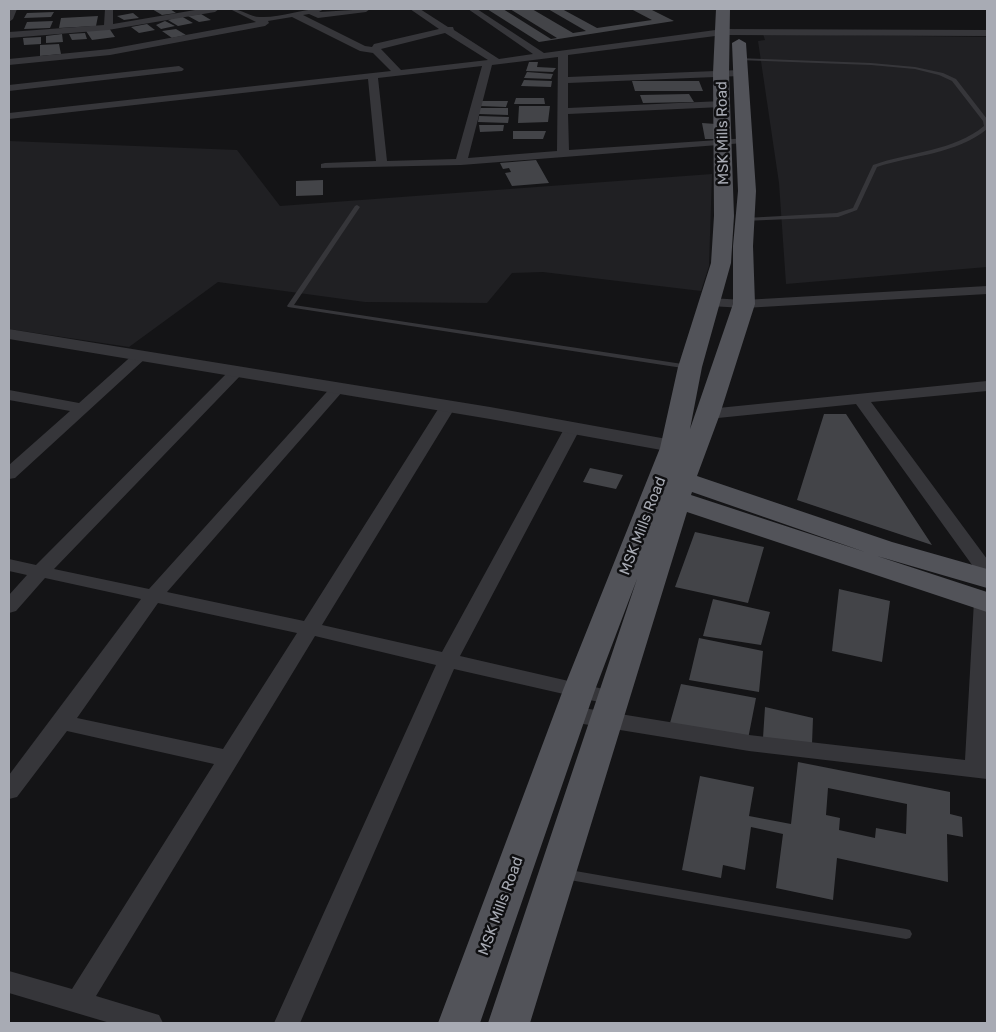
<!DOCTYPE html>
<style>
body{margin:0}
#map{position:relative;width:996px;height:1032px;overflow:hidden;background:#141416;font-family:Rubik,sans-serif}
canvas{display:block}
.frame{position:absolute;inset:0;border:10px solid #a8abb4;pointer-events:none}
</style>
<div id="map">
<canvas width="996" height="1032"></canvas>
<div class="frame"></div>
</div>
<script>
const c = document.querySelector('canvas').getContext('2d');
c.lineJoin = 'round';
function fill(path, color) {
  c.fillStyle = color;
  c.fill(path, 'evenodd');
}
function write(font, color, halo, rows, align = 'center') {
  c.font = font + ' Rubik,sans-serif';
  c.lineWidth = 5;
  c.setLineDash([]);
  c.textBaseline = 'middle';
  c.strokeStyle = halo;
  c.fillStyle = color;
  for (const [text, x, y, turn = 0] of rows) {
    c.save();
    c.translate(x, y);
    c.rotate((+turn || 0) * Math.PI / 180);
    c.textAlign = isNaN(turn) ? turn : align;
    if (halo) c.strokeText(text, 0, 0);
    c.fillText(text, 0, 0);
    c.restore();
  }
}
fill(new Path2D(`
 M763,34l224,3v230l-201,17 -7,-101 -21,-142 7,-1z
 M9,141l228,9 43,56 432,-32 -3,92 -8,25 -158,-19 -31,1 -25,30 -122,-1 -147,-20 -89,65 -120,-18z`), '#202023');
fill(new Path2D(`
 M152,9h18l6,4 -14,2z
 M487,9h16l48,30 6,-1 -47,-29h22l41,24 13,-2 -38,-22h14l35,19 55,-8 -21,-11h19l24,12 -135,21z
 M54,12l-3,5 -27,1 3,-5z
 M133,13l6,5 -15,2 -7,-4z
 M201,14l10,6 -12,2 -11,-6z
 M98,16l-2,10 -37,2 2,-10z
 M181,16l12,7 -15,3 -10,-6z
 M53,21l-3,7 -26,1 3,-7z
 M165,21l10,5 -14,3 -5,-4z
 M147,24l8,6 -16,3 -8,-6z
 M109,28l6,9 -23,3 -6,-9z
 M176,29l10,6 -14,3 -10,-7z
 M85,33l2,6 -15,1 -3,-6z
 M62,34l1,8 -17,1v-7z
 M41,37v7l-17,1 -1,-7z
 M59,44l2,10 -21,2v-11z
 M529,62h9l-1,5 19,1 -3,4 -27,-1z
 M527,72l26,2 -2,5 -27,-1z
 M524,80l28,1 -1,6 -30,-1z
 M632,81h67l4,10h-68z
 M689,94l5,8 -51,1 -3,-8z
 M516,98h28l1,6h-31z
 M482,101h26l-2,6 -26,-1z
 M519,106h31l-2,16 -30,1z
 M479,108h29v7l-29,-1z
 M479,116l30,1 -1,6 -30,-1z
 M702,123l14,1 2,15h-13z
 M479,125h25l-1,6 -23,1z
 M513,131h33l-3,8h-30z
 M536,160l13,23 -37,3 -7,-13 6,-1 -2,-4 -6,1 -3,-6z
 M323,180v15l-27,1v-15z
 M824,414h22l86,131 -135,-45z
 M590,468l33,7 -7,14 -33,-7z
 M695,532l69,15 -16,56 -73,-16z
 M839,589l51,12 -8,61 -50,-11z
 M713,599l57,13 -9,33 -58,-9z
 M699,638l64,13 -4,41 -70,-12z
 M681,684l75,14 -8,41 -78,-16z
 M765,707l48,11 -1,26 -49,-6z
 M798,762l152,30v22l12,3 1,20 -16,-3 1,48 -111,-24 -4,42 -57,-12 7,-54 -32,-7 -6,43 -22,-5 -2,13 -39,-8 18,-94 54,11 -5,29 42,8zM828,788l79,16 -1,30 -30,-6 -1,10 -36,-8 1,-12 -14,-3z`), '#434448');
fill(new Path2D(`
 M737,58l134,5 44,4 28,6 13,6 31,40v10c-30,25 -74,26 -110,38l-20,43 -19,7 -95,4v-2l2,-1 92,-5 16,-5 20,-43c37,-13 81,-14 111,-39l-1,-5 -31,-40 -13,-6 -24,-6 -44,-4 -132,-5h-2z
 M357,205l3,2 -66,98 395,60 4,2 -4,2 -401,-62 -1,-1 68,-100z
 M564,869l342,60 4,1 2,4 -2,4 -4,1 -342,-60 -4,-2 -2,-3 2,-3z`), '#36363a');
fill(new Path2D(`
 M9,9h8l-4,10 -4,3z
 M105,9h8v15l88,-15h18l-4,3 -107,18 -99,8v-6l95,-7z
 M230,9c12,0 20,8 30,8 22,1 43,-9 64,-8l-5,3 51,-3 -4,3 -48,6 -9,-4 -6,1 62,31 7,1 2,-3 65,-15 -29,-20h10l28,18h5l1,3 45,29 34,-5 -65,-45h9l67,44 179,-24 264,1v6l-264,-1 -155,20v22l172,-7 5,3 -5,3 -172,7v25l154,-7 5,3 -5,3 -154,7 1,36 179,-12 1,2 -5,3 -283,22 -140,3v-4l4,-1 51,-2 -8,-82 -359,40v-6l382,-42 -18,-18 -13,-2 -68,-34 -24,4 1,2 -4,3 -155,29 -101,10v-6l101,-10 146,-27zM445,33l43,27 -87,10 -20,-21zM558,57l-1,94 -89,7 24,-93zM482,66l-26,93 -69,2 -9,-83z
 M179,66l5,3 -2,2 -173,20v-6z
 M987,286v8l-243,14 -34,-2 -7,-4 7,-4 34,2z
 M141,351l5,1 2,3 -2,3 -131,120 -6,1v-14l61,-54 -61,-11v-10l70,13 57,-51z
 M237,367l5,1 2,3 -2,3 -188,195 95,20 184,-204h10l3,3 -3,3 -176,201 137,29 136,-215 8,-5 8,5 -134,219 120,27 122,-223 8,-5 8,5 -120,227 152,35 7,2 3,5 -3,5 -7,2 -158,-36 -154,354h-26l162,-358 -121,-29 -219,360 63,19 4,8h-53l-101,-30v-22l63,18 142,-225 -147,-33 -50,66 -8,2v-24l132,-176 -96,-21 -29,33 -7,2v-18l18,-20 -18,-4v-12l27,6 196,-197zM158,603l139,30 -74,116 -146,-31z
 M987,381v10l-116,11 116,157v19l-7,-2 -124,-172 -148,15 -8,-5 8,-5z
 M983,595l4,1v183l-238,-28 -178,-29 -7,-3 -3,-5 3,-5 7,-3 178,29 216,25 9,-159 2,-4z`), '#36363a');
fill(new Path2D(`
 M9,329l481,78 199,36 7,2 3,4 -3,4 -7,2 -199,-36 -481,-80z`), '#36363a');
fill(new Path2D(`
 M716,9h14l-1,64 5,143 -3,47 -29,104 -12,62 43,-125v-58l5,-55 -6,-148 7,-4 7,4 10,148 -3,55 2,58 -35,110 -23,62 195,66 95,27v19l-110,-32 110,36v20l-300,-100 -157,511h-42l149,-444 -42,111 -115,333h-42l125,-333 97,-242 18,-81 33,-104 3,-47 -1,-143zM692,492l173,60 -174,-57z`), '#525359');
write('15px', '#a8abb4', '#0f0f11', [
 ["MSK Mills Road",723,133,-91],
 ["MSK Mills Road",643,526,-69],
 ["MSK Mills Road",501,906,-70]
]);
</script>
